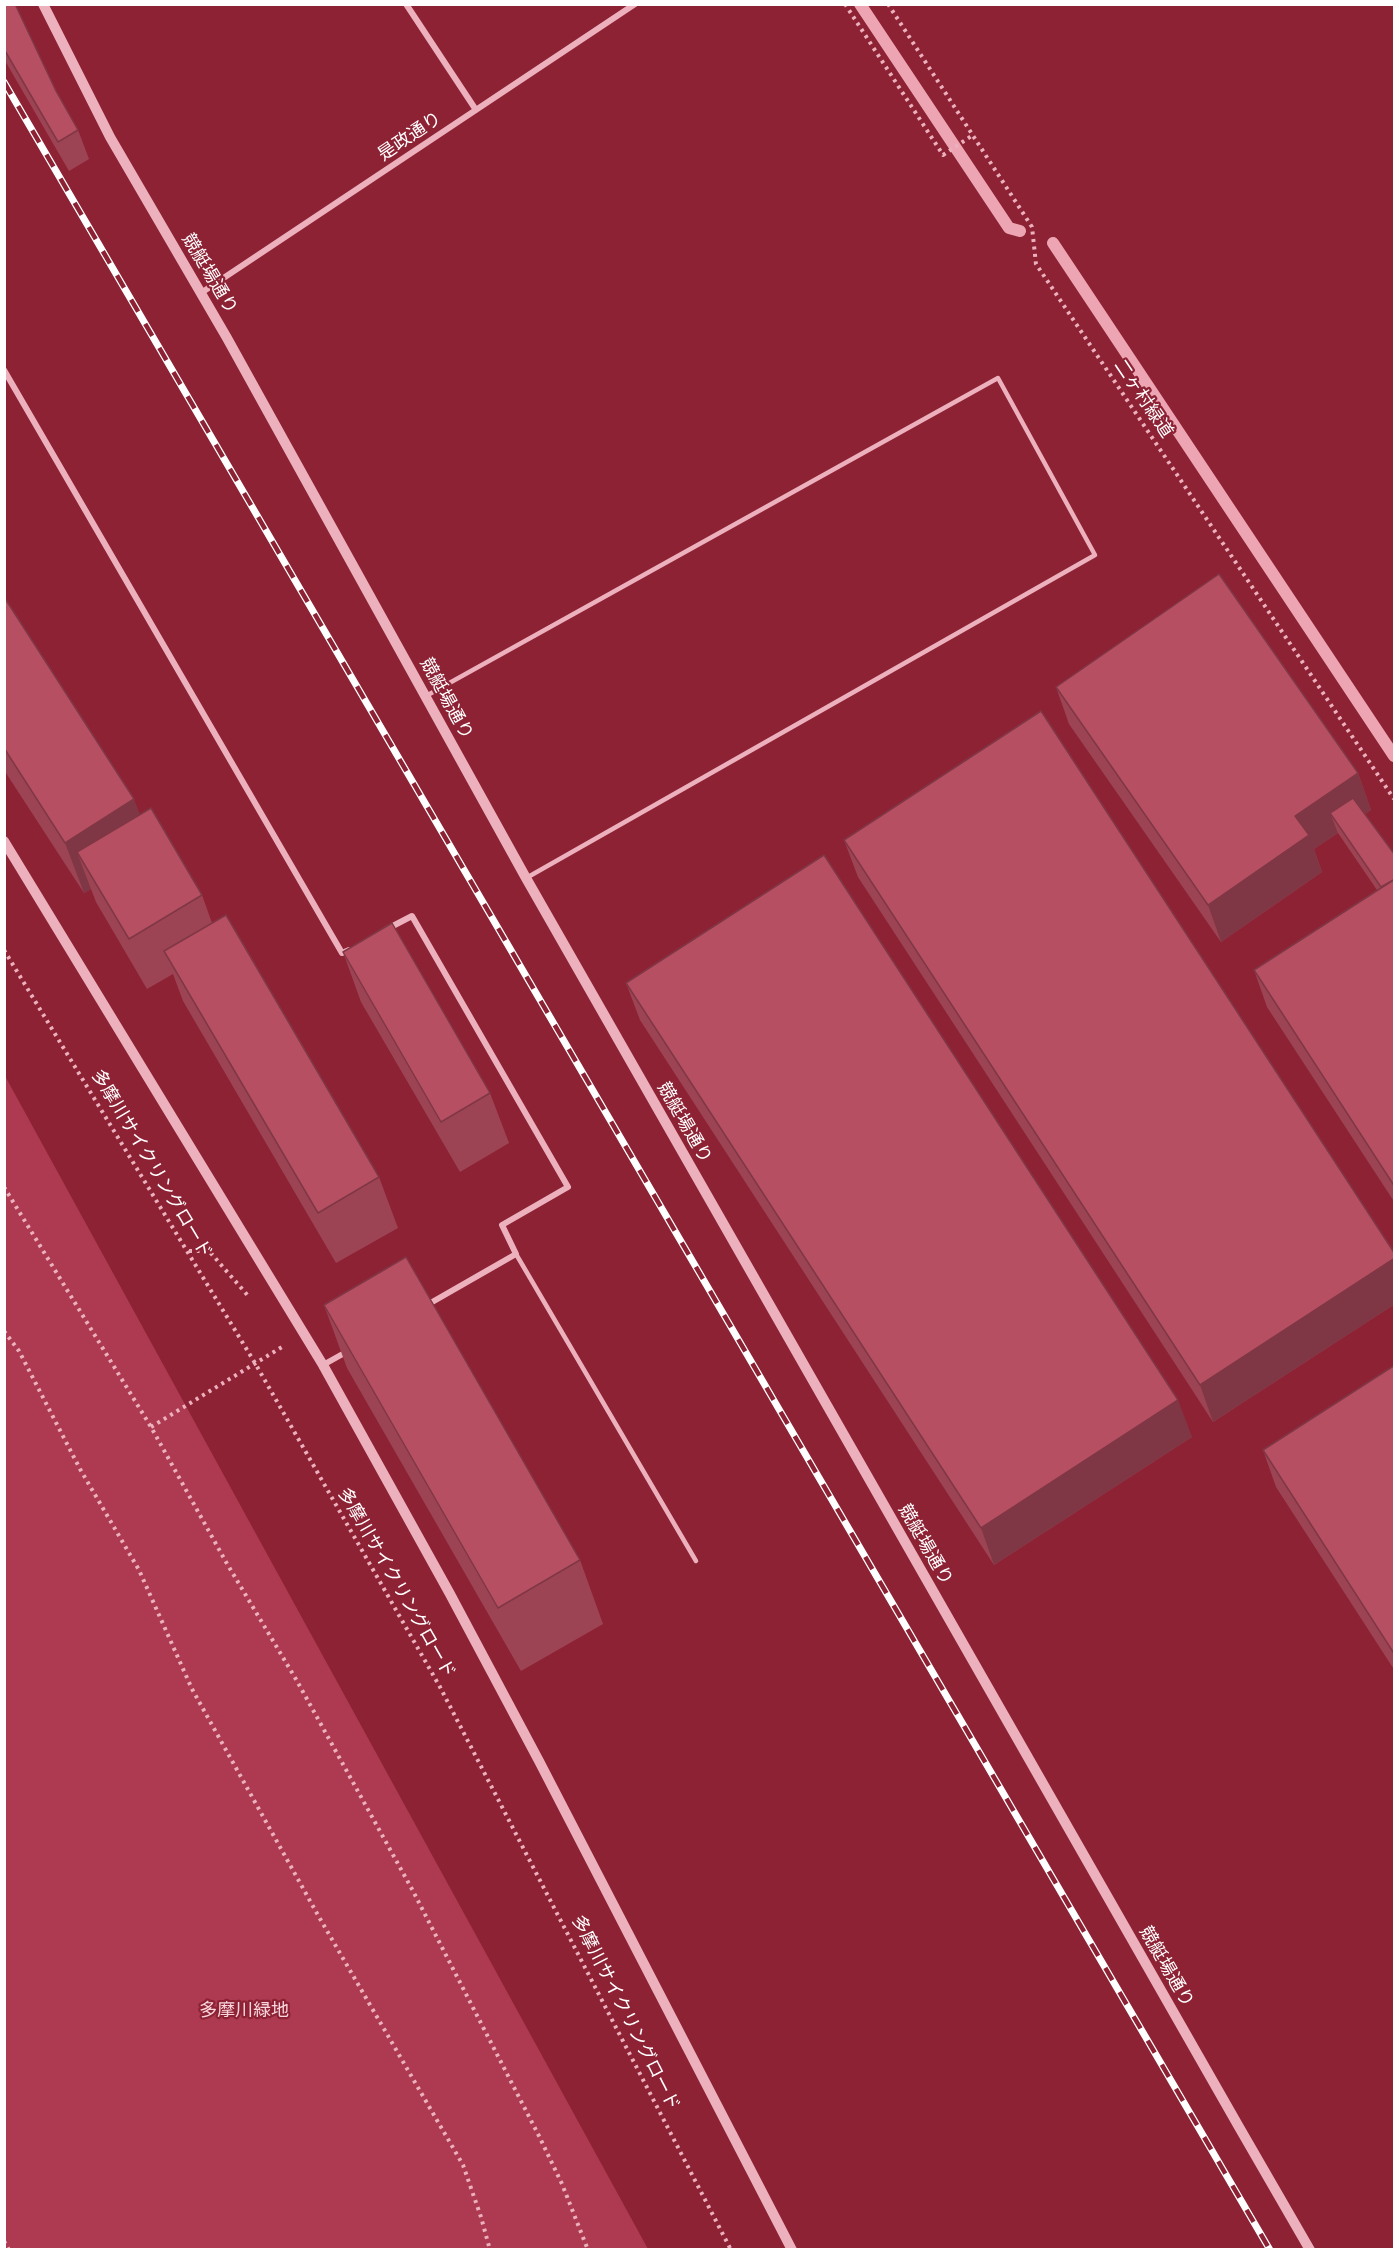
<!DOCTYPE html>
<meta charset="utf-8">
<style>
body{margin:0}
#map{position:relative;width:1399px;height:2254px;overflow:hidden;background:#8e2235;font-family:"Space Grotesk",sans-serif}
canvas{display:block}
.frame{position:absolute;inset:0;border:6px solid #fff;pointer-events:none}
</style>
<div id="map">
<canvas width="1399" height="2254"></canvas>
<div class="frame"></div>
</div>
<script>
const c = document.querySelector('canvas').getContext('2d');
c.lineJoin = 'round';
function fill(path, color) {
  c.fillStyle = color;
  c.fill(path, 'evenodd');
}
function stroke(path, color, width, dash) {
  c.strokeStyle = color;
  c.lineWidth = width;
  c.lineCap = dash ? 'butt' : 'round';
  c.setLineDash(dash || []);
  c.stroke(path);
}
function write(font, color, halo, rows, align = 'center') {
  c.font = font + ' "Space Grotesk","Noto Sans JP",sans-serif';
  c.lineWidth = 4.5;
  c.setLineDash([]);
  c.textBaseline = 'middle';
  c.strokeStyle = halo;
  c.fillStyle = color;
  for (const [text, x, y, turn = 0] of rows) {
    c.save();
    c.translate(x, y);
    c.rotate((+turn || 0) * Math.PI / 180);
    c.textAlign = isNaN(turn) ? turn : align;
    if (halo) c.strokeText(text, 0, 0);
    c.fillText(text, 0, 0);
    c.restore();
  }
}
fill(new Path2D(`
 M5,1076l643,1173h-643z`), '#ad3a50');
stroke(new Path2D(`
 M860,4l149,224 11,3
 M1053,243l341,513`), '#eda5b4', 12);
stroke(new Path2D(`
 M845,4l98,151 30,-20
 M888,4l144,223 4,37 358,535
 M4,950l251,413 185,324 291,563
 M4,1187l147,240 75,135 71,119 116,210 126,245 23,48 26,66
 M189,1251h20l41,47
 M4,1331l15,20 61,118 59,101 53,119 127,228 144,248 18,52 9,33
 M151,1427l131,-80
 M4,2241l5,9`), '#ecb1bd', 4, [3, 4.5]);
stroke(new Path2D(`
 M426,696l572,-318 97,177 -567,322
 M516,1254l180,307`), '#ecb1bd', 4.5);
stroke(new Path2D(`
 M406,4l70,106
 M201,293l434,-289
 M4,370l338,583 7,-3
 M387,929l25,-13 156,271 -66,38 14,29 -89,51
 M323,1365l25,-14`), '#ecb1bd', 6);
stroke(new Path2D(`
 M43,4l67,133 117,201 299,540 713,1249 71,123
 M4,841l319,524 127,229 89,167 253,489`), '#ecb1bd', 10);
const rail = new Path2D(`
 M4,82l1266,2168`);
stroke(rail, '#fff', 7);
stroke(rail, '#8e2235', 4.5, [14]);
fill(new Path2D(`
 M4,4l52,87 22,39 11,29 -20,12 -65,-112z
 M4,597l136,218 62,80 10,28 167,254 19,51 -62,35 -153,-262 -10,-27 -26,15 -51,-87 -5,-13 -7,4 -80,-123z
 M1056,687l302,86 13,37 -6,4 30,41v348l-128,-196 -13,-37 123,-80 -39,-57 -24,16 8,23 -101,70 -152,-218z
 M844,840l551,414v50l-182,118 -355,-545z
 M343,952l147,141 19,50 -49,29 -99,-170z
 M626,983l566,454 -198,128 -354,-545z
 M324,1305l256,255 23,64 -82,47 -174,-303z
 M1395,1365v306l-119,-184 -13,-37z`), '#9d4454');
fill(new Path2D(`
 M1358,773l13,37 -29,20 -12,-17 8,20 -24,16 8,23 -101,70 -13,-37 87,-89z
 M134,799l19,50 -76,3 14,37 -7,4 -19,-50z
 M1395,1258v46l-182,118 -13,-37z
 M1178,1400l14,37 -198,128 -13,-37z`), '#803745');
const building = new Path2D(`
 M4,4h11l41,87 22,39 -20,12 -54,-93z
 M1219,574l139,199 -63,43 14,19 -101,70 -152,-218z
 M4,597l130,202 -69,44 -61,-95z
 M1041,711l354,543v4l-195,127 -356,-545z
 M1353,798l42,57v24l-14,8 -51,-74z
 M151,808l51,87 -73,44 -52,-87z
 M824,855l354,545 -197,128 -355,-545z
 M1395,879v308l-141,-217z
 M226,915l153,262 -61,36 -154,-262z
 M392,923l98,170 -49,29 -98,-170z
 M406,1257l174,303 -82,48 -174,-303z
 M1395,1365v290l-132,-205z`);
fill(building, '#b74f62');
stroke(building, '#803745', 1.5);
write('18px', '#fff', '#8e2235', [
 ["是政通り",410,137,-34],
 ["競艇場通り",209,274,59],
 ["二ヶ村緑道",1143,399,56],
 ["競艇場通り",446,699,61],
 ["競艇場通り",684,1123,60],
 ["多摩川サイクリングロード",151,1164,59],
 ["競艇場通り",925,1545,60],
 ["多摩川サイクリングロード",396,1583,60],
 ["競艇場通り",1166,1967,60],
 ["多摩川サイクリングロード",625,2013,63]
]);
write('18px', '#f9d6dd', '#8e2235', [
 ["多摩川緑地",244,2011]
]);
</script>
